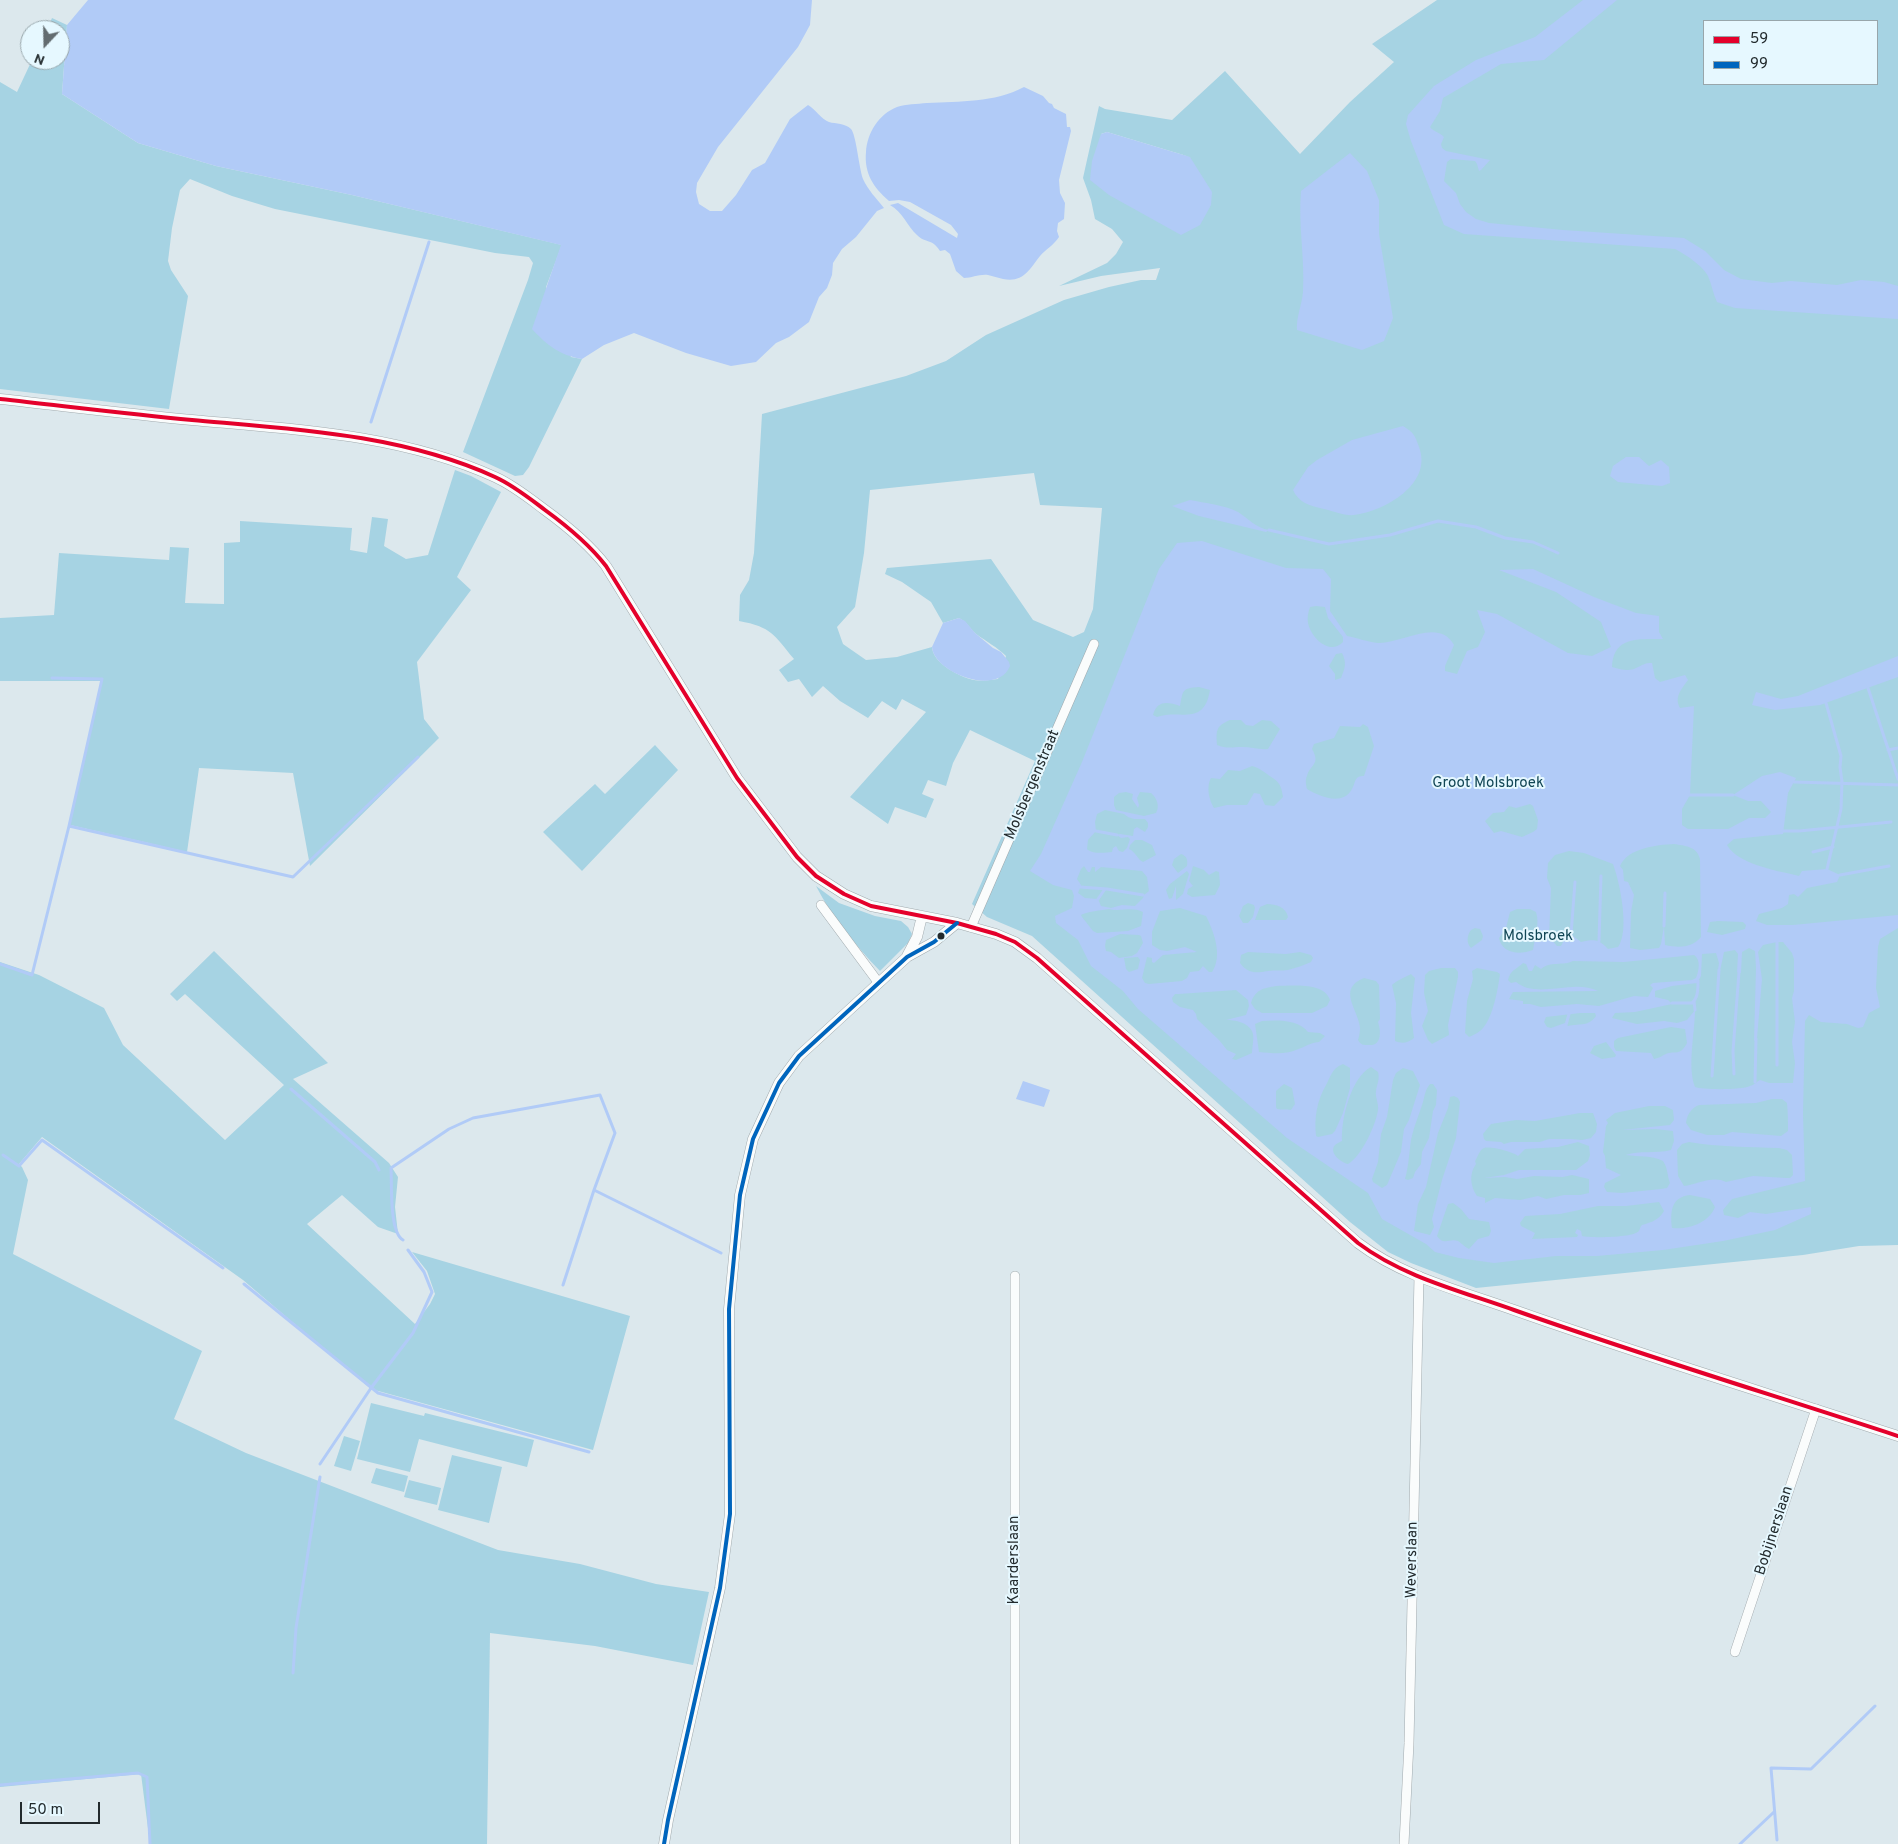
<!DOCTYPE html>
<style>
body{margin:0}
#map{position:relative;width:1898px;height:1844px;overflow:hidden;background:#dce8ed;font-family:Overpass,sans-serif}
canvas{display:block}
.legend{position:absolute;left:1703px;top:20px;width:175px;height:65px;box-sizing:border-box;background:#e6f8ff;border:1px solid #98a6ab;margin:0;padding:6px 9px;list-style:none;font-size:15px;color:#222a2d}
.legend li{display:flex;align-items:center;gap:10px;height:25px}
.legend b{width:25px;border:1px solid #98a6ab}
.north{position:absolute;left:20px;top:20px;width:50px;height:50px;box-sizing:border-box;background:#e6f8ff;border:1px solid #98a6ab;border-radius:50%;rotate:201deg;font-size:14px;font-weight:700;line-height:20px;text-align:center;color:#222a2d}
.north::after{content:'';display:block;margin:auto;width:18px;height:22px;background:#636c70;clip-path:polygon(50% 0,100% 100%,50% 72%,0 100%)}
.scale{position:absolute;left:20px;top:1802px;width:80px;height:22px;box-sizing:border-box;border:2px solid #222a2d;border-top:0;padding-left:6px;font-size:15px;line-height:18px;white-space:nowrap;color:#222a2d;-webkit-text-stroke:4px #e6f8ff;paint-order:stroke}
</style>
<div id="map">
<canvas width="1898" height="1844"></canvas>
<ul class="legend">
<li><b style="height:6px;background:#e4002b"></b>59</li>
<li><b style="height:6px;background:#0065bd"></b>99</li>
</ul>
<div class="north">N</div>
<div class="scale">50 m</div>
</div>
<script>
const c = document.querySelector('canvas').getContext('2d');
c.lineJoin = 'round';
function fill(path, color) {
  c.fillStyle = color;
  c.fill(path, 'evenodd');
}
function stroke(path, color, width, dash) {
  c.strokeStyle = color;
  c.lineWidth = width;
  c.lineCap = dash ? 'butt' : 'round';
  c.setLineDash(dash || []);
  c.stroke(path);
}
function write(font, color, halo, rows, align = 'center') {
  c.font = font + ' Overpass,sans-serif';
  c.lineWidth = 4;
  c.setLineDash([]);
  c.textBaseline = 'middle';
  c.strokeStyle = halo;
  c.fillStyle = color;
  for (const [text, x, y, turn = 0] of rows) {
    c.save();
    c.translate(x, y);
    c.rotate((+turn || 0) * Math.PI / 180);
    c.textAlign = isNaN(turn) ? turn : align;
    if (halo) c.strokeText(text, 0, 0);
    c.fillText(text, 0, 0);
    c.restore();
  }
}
fill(new Path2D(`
 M1437,0h461v1245l-39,1 -56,9 -327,33 -65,-25 -23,-11 -38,-30 -318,-286 -45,-19 -15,-13 63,-143 -65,-31 -17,33 -7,23 -18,-6 -6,14 12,5 -8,19 -31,-11 -7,17 -38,-27 76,-85 -24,-13 -6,11 -14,-9 -14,17 -28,-17 -17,-15 -11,11 -13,-18 -11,3 -9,-12 15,-11c-20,-24 -22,-32 -55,-38l1,-26 9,-15 5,-27 8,-139 144,-38 40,-15 40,-26 78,-35 45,-13 32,-7h15l4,-12 -59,8 -42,10 48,-23 9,-9 7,-12 -11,-13 -17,-10 -4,-19 -8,-22 16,-72 6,3 67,11 53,-49 75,83 50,-52 44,-40 -22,-18zM1704,21h173v63h-173zM1107,132l83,25 -89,-23zM1034,473l6,32 62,3 -9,101 -9,23 -11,5 -40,-17 -42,-61 -104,9 -2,6 17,8 29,20 12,21 16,-5c8,4 11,11 17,16 10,7 22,14 30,22l-8,23c-9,1 -19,3 -28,0 -13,-4 -37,-16 -38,-32l-35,10 -31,3 -23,-16 -6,-17 18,-20 9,-54 6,-63z
 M52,18l15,7 -5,69 76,49 78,23 136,29 210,50 -16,42 25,70 11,2 -53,108 -6,8 -8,1 -52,-24 65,-172 5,-17 -4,-6 -34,-4 -220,-44 -43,-13 -42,-17 -10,11 -8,38 -4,33 3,9 17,26 -19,113 -169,-20v-307l17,10 15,-32h28v-30h-13z
 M455,470l16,6 30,16 -44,85 14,13 -54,72 7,57 15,19 -129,128 -17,-93 -94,-5 -12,84 -117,-27 32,-144h-102v-63l54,-3 5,-62 110,7 1,-13 19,1 -4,55 39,1v-61l16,-1v-21l112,7 -2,22 17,3 5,-36 16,2 -4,27 22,13 22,-4z
 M655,745l23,25 -96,101 -39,-39 52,-48 10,10z
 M816,886l23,17 36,13 26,5 7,6 4,7 -4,9 -28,28c-25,-26 -48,-54 -64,-85z
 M214,951l114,112 -35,16 96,84 9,14 -3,30 3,27 -20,-7 -36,-32 -35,29 108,100 15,-20 5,-10 -8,-23 -15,-19 218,64 -37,134 -222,-61 -128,-109 -201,-143 -23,27 3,3 6,13 -15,74 189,97 -28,68 72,34 252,97 82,14 76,20 53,8 -16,73 -98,-19 -105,-13 -3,211h-337l-9,-70 -141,13v-825l39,13 65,33 19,37 102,95 59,-55 -99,-91 -8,7 -7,-7z
 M371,1403l53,13 1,-3 109,27 -7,27 -108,-28 -9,33 -53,-13z
 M344,1436l16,5 -9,30 -17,-5z
 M452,1455l50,12 -13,56 -51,-13z
 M376,1468l32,8 -4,16 -33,-9z
 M409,1480l32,8 -4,17 -33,-8z`), '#a6d3e3');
fill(new Path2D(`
 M88,0h724l-2,25 -12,22 -80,100 -21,36 -1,9 3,12 11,7h12l14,-16 16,-25 13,-7 25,-44 18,-14c7,4 14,15 21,17 7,2 16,1 22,7 5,5 8,39 12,50 5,11 13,19 21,29l-7,3 -21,26 -14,12 -9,14 -1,12 -5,13 -8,9 -10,25 -20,15 -13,6 -20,19 -25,4 -45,-13 -52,-20 -30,12 -22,14c-23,-4 -35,-14 -50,-30l29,-84 -209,-50 -136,-29 -78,-23 -76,-49 5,-69z
 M1583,0h34l-73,60 -43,4 -58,34 -3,13 -10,16c4,5 9,5 14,10l-3,7 1,4 4,3 44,9 -9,10 -2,1 -2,-7 -2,-3 -24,-2 -4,3 -3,19 12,12 4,11 6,8 10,7 13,4 74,7 121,8 21,13 19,19 17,9 31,4 19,-2 46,4 24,-5 23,2 14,4v33l-163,-11 -18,-6c-4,-8 -5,-17 -9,-26 -5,-10 -23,-22 -33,-27l-211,-15 -20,-9 -33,-84 -5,-17 2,-9 26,-29 42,-26 59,-23z
 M1024,87l19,9 6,7 3,1 2,4 12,6 1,13h3l1,4 -12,49 1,13 5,10 -1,16 -6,4 -1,8 2,6c-5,8 -13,12 -19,19 -11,14 -17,27 -37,23 -5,-1 -10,-3 -15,-4 -9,-1 -16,3 -24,3l-8,-7 -6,-17 -5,-4 -5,1c-8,-13 -14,-7 -23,-16 -10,-9 -14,-23 -27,-30l8,-2 59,35 1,-4 -7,-9 -41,-23 -11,-2 -10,1c-16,-14 -25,-28 -23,-49 1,-19 13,-38 31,-45 9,-3 20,-3 30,-4 33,-2 67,0 97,-16z
 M1107,132l83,25 22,35 -1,13 -11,20 -19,10 -72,-40 -19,-15 2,-19 9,-27z
 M1350,153l17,18 12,29v34l14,84 -9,23 -22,9 -65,-20c-1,-13 5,-25 6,-38 2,-34 -5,-67 -2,-101z
 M1403,426c11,7 12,9 16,21 14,37 -34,64 -65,68 -9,1 -21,-4 -30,-6 -14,-3 -25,-6 -31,-19l15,-23 9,-7 35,-20z
 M1626,457h13l10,9 12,-6 8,7 1,16 -8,3 -44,-4 -8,-6 3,-10z
 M1190,500c15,3 34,5 48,12 11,7 18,16 31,18l-3,2 -67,-16 -27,-10z
 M1202,541l84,27 37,1 8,10 -1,32 17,25c10,2 21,6 31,7 23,1 61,-26 76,2l-9,21v5l12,3 10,-23 11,-4 7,-15 -8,-22 20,4 71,39 24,3 19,-9 -10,-25 -45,-30 -57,-22 34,-1 61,28 42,16 23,3v16l4,7c-24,0 -50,-3 -51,28 7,2 17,5 24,1 7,-3 8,-5 16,-5l3,15 5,4 25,-7 3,5c-7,10 -14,17 -8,28l14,-2 -4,89 -8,14v16l6,4h40l21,-11h16l6,-6 -10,-11h-13l-15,-6 29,-19 18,-4 16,6 -8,15 -5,41 -49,5 -7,6c11,19 47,25 68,30l4,1 3,-5 25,-2 13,6 -3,7 -30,6 -9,9 -4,-3 -5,1 -1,9 -6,4 -23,6 -3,7 11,4h26l105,-10v13l-18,11 -2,8 -2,41 4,19 -11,6 -6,14 -5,1 -11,-4 -26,-2 -12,-7 -4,6 -2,93 2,67 -73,18 -9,11 1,5 14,3 12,-6 16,2 45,-7v7l-36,16 -52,11 -60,9 -66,6h-41l-62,7 -35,-5 -24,-6 -9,-8 -44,-25 -14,-26 -81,-55 -149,-129 -15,-18 -32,-25 -13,-26 -22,-17 -1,-7 17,-8 2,-12 -2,-6 -19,-5 -23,-14 11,-17 41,-92 77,-193 18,-26zM1316,606l9,1 3,11 15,19v5c-13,14 -32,-4 -35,-19 -1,-5 0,-10 2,-16zM1342,653c5,10 3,15 -1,25l-6,2v-6l-6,-8 7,-12zM1199,687l11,3c-6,37 -30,19 -53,27l-4,-2c4,-15 15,-13 27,-9 3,-16 2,-18 19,-19zM1230,720h11l5,5 7,1 9,-6 9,1 9,8 -12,20c-9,1 -17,-2 -26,-2 -9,0 -16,2 -25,-2 -1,-15 -1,-19 13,-25zM1363,724l5,3 6,19 -10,30c-10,0 -8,6 -12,13 -9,17 -32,8 -45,0 -1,-4 -2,-10 0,-13 3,-12 14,-11 5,-27l2,-5 20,-6 6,-12 20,1zM1252,766c7,2 9,4 15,8 11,8 14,8 16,23l-9,9 -9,-1 -5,-11 -6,-1 -7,12h-20l-13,3c-5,-8 -8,-21 -3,-30l9,1 8,-9 12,1zM1126,792l7,2 -1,5 6,9 1,-3 -2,-7 3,-6 11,1c6,5 9,13 5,20l-12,3 -28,-6 -2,-5v-8l5,-4zM1530,804l3,2 5,14 -1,9 -4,3 -11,5 -21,-6 -7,2 -9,-12 8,-8 11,-1 5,-6 7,2zM1105,810l19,4 4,3 6,2h11l3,4v4l-3,5 -8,-5 -3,2 -1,7 -13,-2 -3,1 4,3 7,-1 2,2 -3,9 -4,4 -4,-1 -3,-5 -3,2 -1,4c-7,1 -21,2 -25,-3l1,-9 8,-9 -1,-9 2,-8zM1135,840h7l10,5 4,10 -13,7c-6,-3 -7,-10 -14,-13l1,-4zM1674,844c11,2 23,2 26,15l1,78c-9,11 -22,11 -36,8l-1,-19 -3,18 -2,4 -19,2 -10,-2 1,-36 3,-17 -6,-13 -4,-1 -1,-11 -3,-4c8,-18 36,-21 54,-22zM1569,851l15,2 29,11c7,19 17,67 5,83l-10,2c-9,-10 -14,-10 -27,-7l-8,-6 -6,-2 -6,12h-4l-8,-9 2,-49 -4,-10 1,-15 7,-8zM1181,854c6,2 7,6 6,12l-9,7 -6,-8 2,-6zM1084,866l4,6h2l2,-5h3v5l6,-5 41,4 5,6 2,14 -5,4 -1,3 -8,8 -13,-1 -11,3 -10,-2 -3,-7 -13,-1 -7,-5 3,-8 -4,-6 4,-10zM1193,866l11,4 5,5 7,-4 3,1 1,13 -5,10 -23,2 -5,-3 1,-5 5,-3 -4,-5zM1187,871l2,3 -6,20 -7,6v-14l-4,12 -3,1 -3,-9 4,-6zM1248,903l6,2 1,3 -2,9 -5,6h-5l-4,-7 4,-10zM1267,904c9,0 19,3 21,13l-2,3h-31l5,-13zM1180,908l26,8c8,16 17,40 6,56h-3l-6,-6 -4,5 -9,1 -3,6 -5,3 -33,3 -4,-1 -3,-5 5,-21 5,1v4l2,1 9,-8 34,-3 -12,-5 -18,4 -7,-1 -8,-5v-13l8,-21zM1109,909c11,3 23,-3 34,3l-2,14 -13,5 -31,2 -4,-2 -11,-14 -1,-2c4,-3 22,-5 28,-6zM1517,909h13l6,3c4,12 -1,25 -3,38 -13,5 -31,4 -34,-12l7,-10 4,-16zM1718,921l25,1 3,3 -1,4 -23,6 -15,-3 3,-10zM1475,928l5,1 3,7 -1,4 -11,8c-5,-5 -4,-13 0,-18zM1120,934l19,1 2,1 2,7 -6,10 -5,3 -13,2 -8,-6 -5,-1 -1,-5 1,-6zM1777,942h6l9,11 2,6v32l-2,7 3,24 -3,20 3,21 -2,20h-24l-9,-3c-4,2 -6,5 -10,6 -8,4 -47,4 -55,1 -8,-20 0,-55 0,-77l-8,10 -10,3 -13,-2 -27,3 -25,-6 3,-5 20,-1 37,-8 -4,-4 -13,-3v-6l17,-5 25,-3 4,-7 1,-22 14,-1 3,10 -1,7 2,1 4,-19 11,-2 3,4 -1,18 4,1 1,-21 7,-4 6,3 1,17 -2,73 3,-3 5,-59 -4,-27 5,-7zM1248,952l38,2 14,-2 11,3 2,3 -2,4c-7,3 -15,6 -23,8 -6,1 -13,0 -20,1 -12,2 -20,3 -28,-8l1,-8zM1694,955c7,5 5,15 2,23l-4,2 -39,3 -3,2 3,3 -5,9 -14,-1 -35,10 -22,-2 -36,3 -11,-3h-7v-3l-14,-2 4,-7 85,-1c-25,-13 -60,9 -82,-9l-5,1 -3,-3c2,-10 9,-11 15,-17l3,1 3,7h3l3,-6 6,4c9,-8 22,-3 32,-8l51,1zM1138,957l2,3 -2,9 -9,3 -3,-3 -2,-11zM1441,968h14l3,4v5l-10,48 1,10 -17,9 -4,-4 -6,-14 6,-15 -4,-18 1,-18 4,-4zM1477,968l20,4 3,2c-2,15 -7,43 -17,54 -3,4 -9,7 -14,9l-4,-4 2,-32 6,-22 -1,-8zM1411,974l4,4 -4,35 3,25c-6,5 -12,6 -19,3l1,-38 -4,-18c4,-4 13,-8 19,-11zM1364,978l12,3 3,4 1,34 -2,3c3,9 4,24 -9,23 -6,0 -8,0 -11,-5 1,-3 2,-8 2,-12 -1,-18 -24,-39 4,-50zM1276,986c16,0 48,-4 54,14l-3,6 -15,7h-50l-7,-4 -4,-6c4,-13 12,-15 25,-17zM1236,990l12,10 1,6 -3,9 -20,5c9,0 21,2 26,11 3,6 0,16 0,22l-16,7 -4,-1 4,-5 -9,-4 -8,-10 -22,-21 -1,-5 -3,-4 -13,-3 -7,-5 -1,-4 3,-4h3zM1580,1013h15l1,3c-8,11 -15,7 -28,10l-3,-3 -14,5 -4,-1 -3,-5 2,-5zM1262,1021c15,-1 36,-2 46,11l12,1 5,3 -6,6c-10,1 -14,5 -23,8 -11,5 -25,3 -37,2l-4,-28zM1671,1027l14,2 2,14c-7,14 -12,7 -21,11 -5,2 -6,4 -12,5l-3,-6 -35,-2 -2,-4v-6l4,-3zM1606,1042l10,13 -1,2 -13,2 -12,-6 4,-7zM1343,1064l7,4v20l-7,25 -8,18 -3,3 -14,3 -2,-1c-2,-19 1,-35 10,-51 5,-9 6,-17 17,-21zM1371,1067l7,5c2,7 -1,12 -2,19 -1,6 3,13 2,19 -2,15 -17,47 -30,54 -6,-1 -20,-11 -13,-19 2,-2 5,-3 7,-4 -1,-22 9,-64 29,-74zM1403,1068l10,3 7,14 -11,35 -5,9 -3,23 -14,33 -5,3 -9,-6 -1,-3 6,-17 3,-28 6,-17 6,-37 3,-7zM1284,1084l8,4 3,16 -4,6c-4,-1 -9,0 -14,-1l-1,-2v-16zM1430,1084h3l4,6 -1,15 -3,6 -4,27 -7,14 -1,12 -6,8 -2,6 -5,2 -3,-1c4,-14 4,-26 6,-39 3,-14 8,-25 12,-38 2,-7 2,-12 7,-18zM1454,1096l4,2 2,4 -4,36 -14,42 -10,39 2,8 -4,8 -16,-4 4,-27 8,-17 12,-54 10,-25 2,-11zM1772,1099h10l5,4c1,10 1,19 1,28l-7,5 -49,-4 -8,3h-17l-16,-5 -5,-7c1,-8 5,-15 13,-18l57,-2zM1649,1106h16l8,4 1,10 -4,5 -48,5 34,-1 17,2 1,10 -3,9c-16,4 -31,0 -45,5 13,2 25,0 37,6 5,7 4,14 7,22l-3,5 -6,1 -39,4 -15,-1 -3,-5 1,-4 16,-8 -15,-7 -1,-12 -2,-4 3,-26 2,-3 -2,-3 9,-7zM1580,1113h13l4,11 -1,8 -5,6 -9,2 -11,-1h-22l-9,3h-29l-7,2 -3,-2 -15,-1 -2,-2 -1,-5 8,-10 25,-4 19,1zM1578,1142l11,4 1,9 -2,6 -12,9h-57l-15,5 -20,3 21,-1 12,2 17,-3 29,1 9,-2 17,4v14l-9,2h-16l-18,4 -8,-3 -18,4 -25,-2 -10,5v-5l-8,-2c-7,-10 -8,-22 -1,-32l-1,-3c3,-4 4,-11 9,-13 7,-2 29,4 34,8l7,-7 33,-2zM1689,1142c30,5 60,5 90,6l8,2 5,5 1,20 -3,3h-4l-33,-2 -27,6c-12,-7 -29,2 -42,4l-6,-10 -1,-26 5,-6zM1690,1195l20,4 5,8c-6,16 -27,23 -43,21 -2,-16 -1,-31 18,-33zM1659,1202l5,9c-5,9 -12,11 -22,14 -2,2 -2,4 -3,6 -6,7 -49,7 -57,5l-1,-5 -4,-2 -2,4 3,2 -1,2 -45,2 3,-6 -14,-7 -1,-3 5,-7 35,-2 38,-8h28zM1453,1203l8,6 8,10 20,3 2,9 -2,5 -11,3 -9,10c-4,-2 -8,-6 -11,-8 -9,-3 -14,5 -21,-5l11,-32z
 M959,618l6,3 10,12 18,15 8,4 8,10 1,4c-12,31 -76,7 -78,-19l11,-24z
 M1898,656v21l-78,28 -45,5 -23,-5 4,-13 25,7 17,-3z
 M1023,1081l27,9 -6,17 -28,-8z`), '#b1cbf7');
stroke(new Path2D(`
 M371,422l58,-180
 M1269,530l60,14 61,-9 48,-14 38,6 29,11 28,4 25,11
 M1868,688l30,91
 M1826,703l15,53 -1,11 2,15 -1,27 -14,60
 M1888,750l10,-2
 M1794,782l104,3
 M1690,795h43
 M69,826l224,51 125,-120
 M1096,831l21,4
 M1783,831h16l92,-9
 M1813,852l20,-5
 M1840,875l49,-9
 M1080,887l27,2 36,6
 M1098,899l7,-10
 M1664,926l1,-33
 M1571,935l4,-53
 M1599,941l2,-65
 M0,964l32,11 37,-149 33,-147 -50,-1
 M1694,1001l1,9
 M1672,1003h20c6,-5 6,-14 6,-22
 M1566,1025l3,-11
 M1777,1065v-123
 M1734,1074l-1,-23 6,-79
 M1712,1076l7,-106
 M1755,1082l1,-43
 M291,1089l84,73 4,8
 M3,1155l16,11 23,-26 181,128
 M594,1190l127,63
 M403,1240c-14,-8 -11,-56 -12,-72l58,-39 24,-11 127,-23 15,38 -21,57 -31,95
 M244,1284l134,109 211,59
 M320,1464l51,-76 42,-55 19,-41 -8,-20 -16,-22
 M293,1673l3,-45 24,-151
 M0,1785l138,-12 9,4 3,67
 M1777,1840l-6,-72 40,1 64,-63
 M1740,1844l34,-32`), '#b1cbf7', 3);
const minor = new Path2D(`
 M821,905l57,77
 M971,927l123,-283
 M1015,1276v568
 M1735,1652l81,-243
 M1404,1844l5,-101 10,-467`);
const tertiary = new Path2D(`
 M0,399c64,7 128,15 192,21 101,9 209,14 303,57 18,8 34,21 50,33 22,16 44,34 61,56l131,212 60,79 19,19 28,18 27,12 86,17 39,11 19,8 22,16 321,285c45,34 103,48 156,67 127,45 256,84 384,126
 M907,956l10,-19 5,-21
 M664,1844l4,-24 52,-232 10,-74 -1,-205 11,-114 13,-56 26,-56 20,-27 108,-99 27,-15 23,-19`);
stroke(minor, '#a1aaae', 10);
stroke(tertiary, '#a1aaae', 11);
stroke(minor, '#fafcfc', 9);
stroke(tertiary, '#fafcfc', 10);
stroke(new Path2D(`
 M0,399c64,7 128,15 192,21 101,9 209,14 303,57 18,8 34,21 50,33 22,16 44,34 61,56l131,212 60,79 19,19 28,18 27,12 86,17 39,11 19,8 22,16 321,285c45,34 103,48 156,67 127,45 256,84 384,126`), '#e4002b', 4);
stroke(new Path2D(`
 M664,1844l4,-24 52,-232 10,-74 -1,-205 11,-114 13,-56 26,-56 20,-27 108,-99 27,-15 23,-19`), '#0065bd', 4);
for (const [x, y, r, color] of [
 [941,936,4.5,"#222a2d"]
]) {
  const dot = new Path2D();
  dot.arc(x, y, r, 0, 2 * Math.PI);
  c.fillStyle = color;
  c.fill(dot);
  stroke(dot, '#e6f8ff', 2);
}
write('15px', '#124655', '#e6f8ff', [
 ["Groot Molsbroek",1488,784],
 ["Molsbroek",1538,937]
]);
write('15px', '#222a2d', '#e6f8ff', [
 ["Molsbergenstraat",1033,785,-67],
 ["Bobijnerslaan",1775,1531,-72],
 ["Kaarderslaan",1015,1560,-90],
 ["Weverslaan",1413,1560,-89]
]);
</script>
